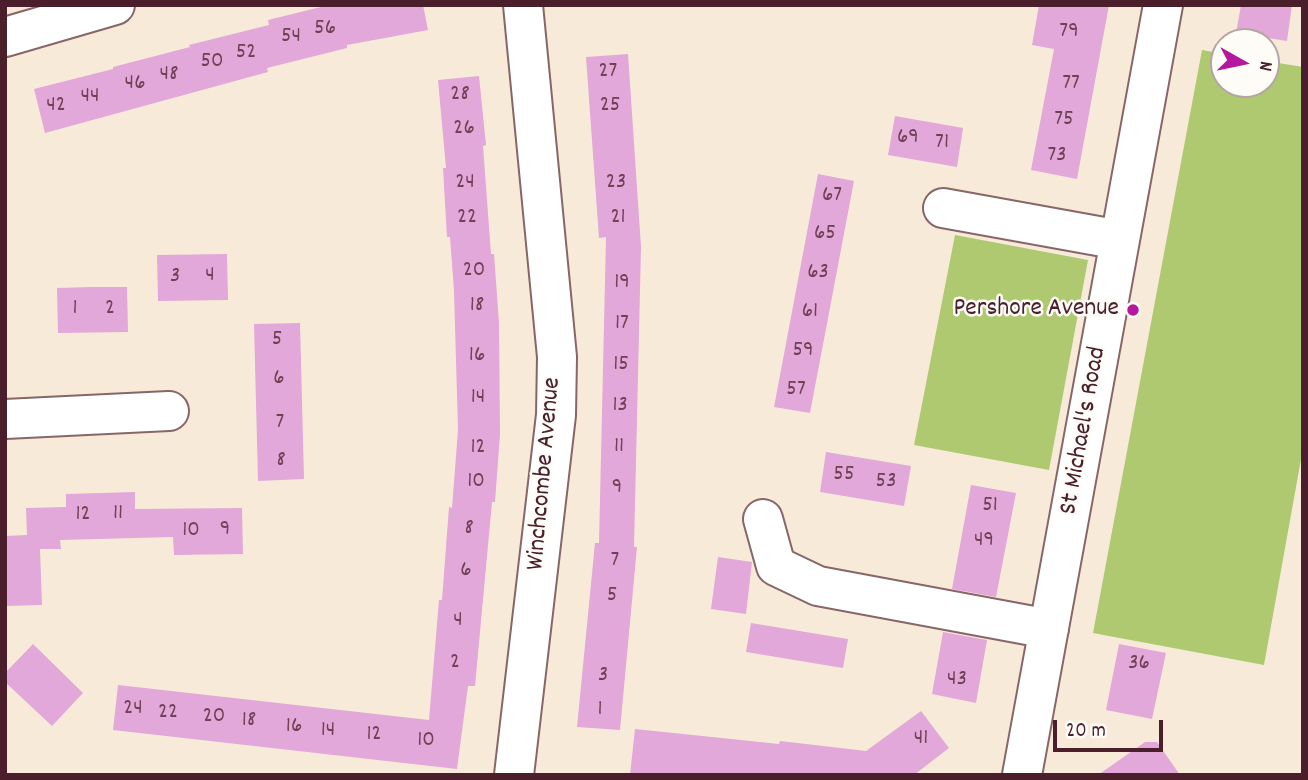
<!DOCTYPE html>
<style>
body{margin:0}
#map{position:relative;width:1308px;height:780px;overflow:hidden;background:#f8ead9;font-family:Dekko,sans-serif}
canvas{display:block}
.frame{position:absolute;inset:0;border:7px solid #4a1f2b;pointer-events:none}
.north{position:absolute;left:1210px;top:28px;width:70px;height:70px;box-sizing:border-box;background:#fdfcf7;border:2px solid #b5a4a5;border-radius:50%;rotate:99deg;font-size:19px;font-weight:700;line-height:28px;text-align:center;color:#4a1f2b}
.north::after{content:'';display:block;margin:auto;width:24px;height:32px;background:#b5179e;clip-path:polygon(50% 0,100% 100%,50% 72%,0 100%)}
.scale{position:absolute;left:1053px;top:720px;width:110px;height:32px;box-sizing:border-box;border:4px solid #4a1f2b;border-top:0;padding-left:9px;font-size:21px;line-height:24px;white-space:nowrap;color:#4a1f2b;-webkit-text-stroke:5px #fdfcf7;paint-order:stroke}
</style>
<div id="map">
<canvas width="1308" height="780"></canvas>
<div class="frame"></div>
<div class="north">N</div>
<div class="scale">20 m</div>
</div>
<script>
const c = document.querySelector('canvas').getContext('2d');
c.lineJoin = 'round';
function fill(path, color) {
  c.fillStyle = color;
  c.fill(path, 'evenodd');
}
function stroke(path, color, width, dash) {
  c.strokeStyle = color;
  c.lineWidth = width;
  c.lineCap = dash ? 'butt' : 'round';
  c.setLineDash(dash || []);
  c.stroke(path);
}
function write(font, color, halo, rows, align = 'center') {
  c.font = font + ' Dekko,sans-serif';
  c.lineWidth = 5;
  c.setLineDash([]);
  c.textBaseline = 'middle';
  c.strokeStyle = halo;
  c.fillStyle = color;
  for (const [text, x, y, turn = 0] of rows) {
    c.save();
    c.translate(x, y);
    c.rotate((+turn || 0) * Math.PI / 180);
    c.textAlign = isNaN(turn) ? turn : align;
    if (halo) c.strokeText(text, 0, 0);
    c.fillText(text, 0, 0);
    c.restore();
  }
}
fill(new Path2D(`
 M1202,50l22,4v30h42v-23l37,6v381l-39,217 -171,-32z
 M955,235l133,25 -39,210 -135,-25z`), '#aec970');
fill(new Path2D(`
 M329,5h94l5,25 -81,15v3l-80,20 1,4 -223,61 -11,-44 79,-20v-2l77,-20 -1,-2 80,-20 -1,-5z
 M1039,5h70l-32,174 -46,-9 23,-121 -22,-4z
 M1241,5h51l-5,36 -51,-8z
 M628,54l13,193 -7,300h3l-17,183 -43,-3 18,-184h4l7,-306 -7,1 -13,-181z
 M479,76l7,69 -3,1 8,108h3l5,69 1,111 -5,68h-3l-17,184h-7l-11,83 -344,-39 5,-45 311,35 10,-120h3l7,-93 3,1 6,-78 -4,-139 -4,-54h-3l-4,-69h3l-8,-88z
 M895,116l68,12 -6,39 -69,-12z
 M818,174l36,7 -44,232 -36,-6z
 M227,254l1,46 -70,1 -1,-46z
 M92,287h35l1,45 -70,1 -1,-45z
 M300,323l4,156 -46,2 -4,-157z
 M826,452l85,14 -7,40 -84,-14z
 M971,485l45,8 -20,104 -44,-8z
 M135,492v17l107,-1 1,46 -69,1 -1,-18 -113,3 1,9h-21l2,56 -37,1v-70l22,-1 -1,-27 40,-1v-13z
 M718,557l34,5 -6,52 -35,-5z
 M751,623l97,16 -5,29 -97,-16z
 M943,632l44,8 -11,63 -44,-9z
 M33,644l50,49 -31,33 -47,-44v-9z
 M1119,644l47,9 -14,66 -46,-9z
 M921,711l28,37 -35,27h-284l5,-46 144,15 1,-3 86,10z
 M1145,742h12l23,33h-82z`), '#e1a8d9');
const minor = new Path2D(`
 M5,37l110,-32
 M943,208l177,32
 M5,419l164,-8
 M763,519l13,47 42,20 231,43
 M514,775l42,-360 1,-58 -34,-352
 M1022,775l141,-770`);
stroke(minor, '#876668', 42);
stroke(minor, '#fff', 38);
for (const [x, y, r, color] of [
 [1133,310,7,"#b5179e"]
]) {
  const dot = new Path2D();
  dot.arc(x, y, r, 0, 2 * Math.PI);
  c.fillStyle = color;
  c.fill(dot);
  stroke(dot, '#fdfcf7', 2.5);
}
write('23px', '#704156', null, [
 ["56",325,30],
 ["79",1069,33],
 ["54",291,38],
 ["52",246,54],
 ["50",212,63],
 ["27",608,73],
 ["48",169,76],
 ["46",135,85],
 ["77",1071,85],
 ["28",460,96],
 ["44",90,98],
 ["42",56,107],
 ["25",610,107],
 ["75",1064,121],
 ["26",464,130],
 ["69",908,139],
 ["71",942,144],
 ["73",1057,157],
 ["24",465,184],
 ["23",616,184],
 ["67",832,197],
 ["22",467,219],
 ["21",618,219],
 ["65",825,235],
 ["20",474,272],
 ["63",818,274],
 ["4",210,277],
 ["3",175,278],
 ["19",622,284],
 ["18",477,307],
 ["1",75,310],
 ["2",110,310],
 ["61",810,313],
 ["17",622,325],
 ["5",277,341],
 ["59",803,352],
 ["16",477,357],
 ["15",621,366],
 ["6",279,380],
 ["57",796,391],
 ["14",478,399],
 ["13",620,407],
 ["7",280,424],
 ["11",619,448],
 ["12",478,449],
 ["8",281,462],
 ["55",844,476],
 ["10",476,483],
 ["53",886,483],
 ["9",617,489],
 ["51",990,507],
 ["11",118,515],
 ["12",83,516],
 ["8",469,530],
 ["9",225,531],
 ["10",191,532],
 ["49",984,542],
 ["7",615,562],
 ["6",466,572],
 ["5",612,597],
 ["4",458,622],
 ["2",455,664],
 ["36",1139,665],
 ["3",603,677],
 ["43",957,681],
 ["24",133,710],
 ["1",600,711],
 ["22",168,714],
 ["20",214,718],
 ["18",249,722],
 ["16",294,728],
 ["14",328,732],
 ["12",374,736],
 ["41",921,740],
 ["10",426,742]
]);
write('26px', '#4a1f2b', '#fdfcf7', [
 ["Pershore Avenue",1119,310]
], 'right');
write('26px', '#4a1f2b', '#fdfcf7', [
 ["St Michael's Road",1085,431,-80],
 ["Winchcombe Avenue",546,474,-85]
]);
</script>
